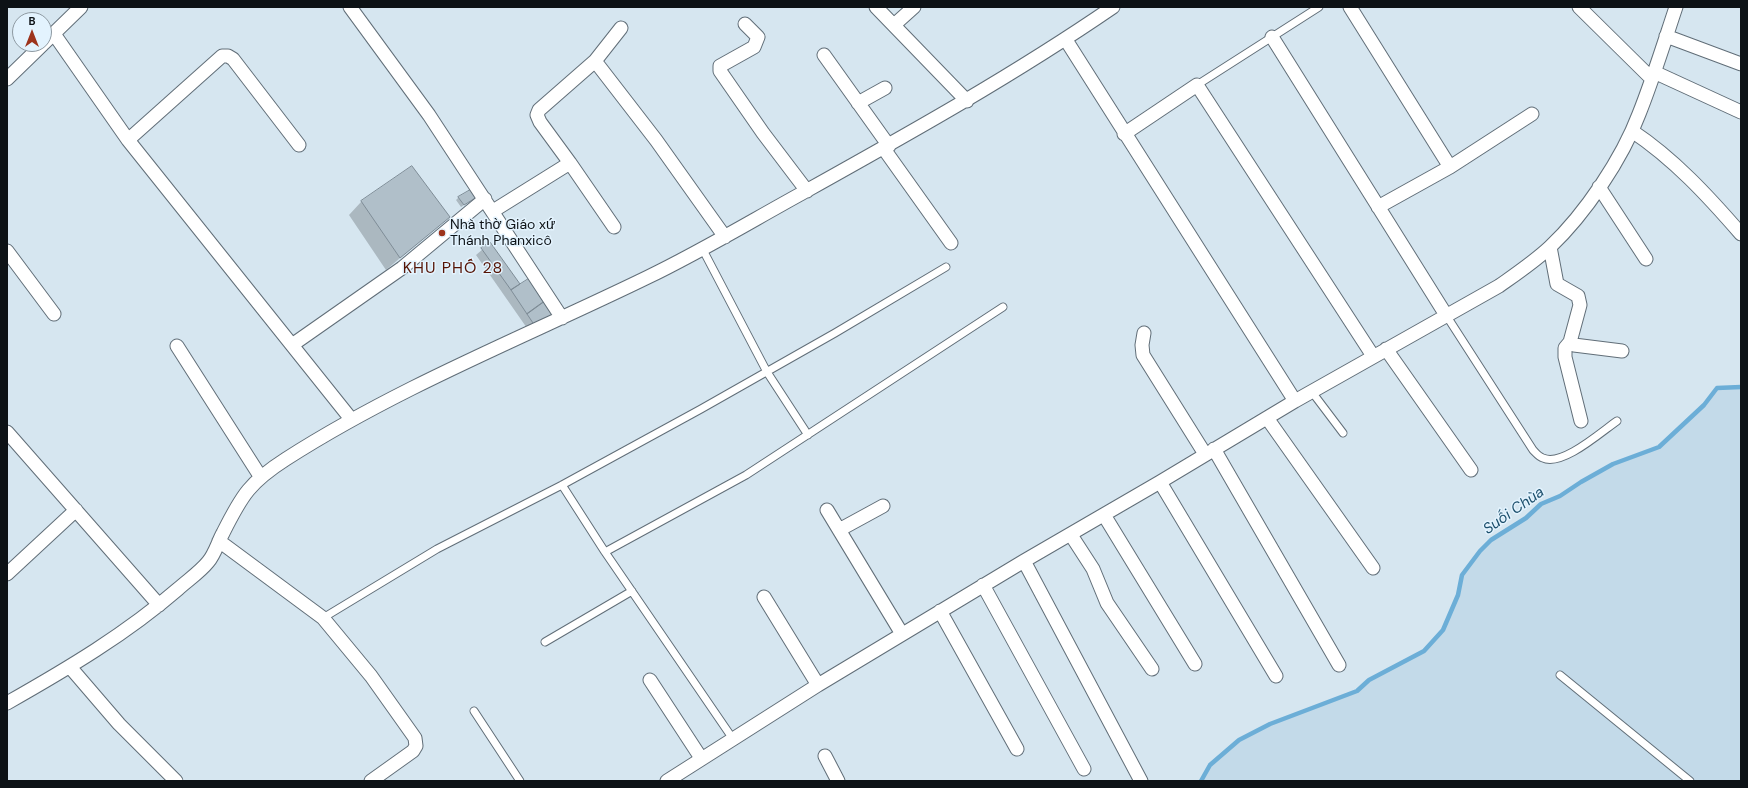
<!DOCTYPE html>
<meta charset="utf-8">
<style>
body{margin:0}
#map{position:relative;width:1748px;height:788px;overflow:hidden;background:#d6e6f0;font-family:"DM Sans",sans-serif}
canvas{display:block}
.frame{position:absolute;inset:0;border:8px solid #0d1216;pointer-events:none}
.north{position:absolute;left:12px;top:12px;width:40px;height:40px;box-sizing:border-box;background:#e3f3fe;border:1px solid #8d99a1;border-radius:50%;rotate:0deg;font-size:11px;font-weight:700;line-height:16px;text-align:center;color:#0d1216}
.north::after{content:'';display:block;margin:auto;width:14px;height:18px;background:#9d341d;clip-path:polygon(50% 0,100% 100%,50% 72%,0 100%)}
</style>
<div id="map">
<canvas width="1748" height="788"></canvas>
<div class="frame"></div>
<div class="north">B</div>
</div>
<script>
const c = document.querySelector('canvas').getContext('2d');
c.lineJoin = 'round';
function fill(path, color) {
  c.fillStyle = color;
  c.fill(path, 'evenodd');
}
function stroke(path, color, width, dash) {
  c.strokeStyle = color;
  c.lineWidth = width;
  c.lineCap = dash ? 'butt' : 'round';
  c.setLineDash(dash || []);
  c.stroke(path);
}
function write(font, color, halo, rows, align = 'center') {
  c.font = font + ' "DM Sans",sans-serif';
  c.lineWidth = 3;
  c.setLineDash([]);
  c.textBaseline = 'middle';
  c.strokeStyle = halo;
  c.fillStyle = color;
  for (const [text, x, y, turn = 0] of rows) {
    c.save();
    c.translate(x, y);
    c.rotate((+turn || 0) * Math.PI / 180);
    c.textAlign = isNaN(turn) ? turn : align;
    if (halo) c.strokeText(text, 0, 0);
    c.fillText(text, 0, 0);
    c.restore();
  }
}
fill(new Path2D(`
 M1736,387h5v394h-540l9,-16 29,-25 31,-16 87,-33 12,-11 55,-29 19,-21 15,-35 4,-20 18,-24 11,-11 35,-22 15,-14 19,-8 21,-14 32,-18 46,-17 45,-42 13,-17z`), '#c3dae9');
fill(new Path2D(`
 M411,167l37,50 -62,53 -37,-55 12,-13z
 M459,197h17l-15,10 -5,-7z
 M490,243l30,43 34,30 -25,15 -53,-76z`), '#0003');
stroke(new Path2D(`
 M1201,781l9,-16 29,-25 31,-16 87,-33 12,-11 55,-29 19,-21 15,-35 4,-20 18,-24 11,-11 35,-22 15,-14 19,-8 21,-14 32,-18 46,-17 45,-42 13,-17 24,-1`), '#6caed7', 4.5);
const building = new Path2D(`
 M412,166l38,51 -50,41 -39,-57z
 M472,189l5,8 -13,8 -6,-8z
 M490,242l30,42 -9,6 -30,-42z
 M530,278l15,23 -18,13 -16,-24z
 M545,301l10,15 -20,10 -8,-12z`);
fill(building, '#b0bfc9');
stroke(building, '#7e8c96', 1);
const service = new Path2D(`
 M1197,85l122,-78
 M703,250l64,122 41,63
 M1446,315l87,135c3,3 6,7 10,8 19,9 58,-26 74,-37
 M1312,392l31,41
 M562,485l43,67 128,187
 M605,552l141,-77 257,-168
 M323,618l114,-69 125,-64 139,-76 134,-76 111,-66
 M545,642l87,-51
 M1560,675l130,106
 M474,711l46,70`);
const minor = new Path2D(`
 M350,7l79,108 133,203
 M876,7l91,94
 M1350,7l100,160
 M1579,7l72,71
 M745,24l13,13 -4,10 -34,19v5l43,62 44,58
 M894,25l20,-18
 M54,34l74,106 223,279
 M1666,36l75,28
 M1272,37l174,278
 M1066,40l229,361
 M44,43l37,-36
 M824,55l65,91
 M595,61l61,79 69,97
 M1654,72l87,40
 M7,79l36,-35
 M858,103l27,-15
 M1632,131c42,28 76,65 109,103
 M1124,134l73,-49 176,271
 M128,140l94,-84h6l5,3 66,86
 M884,149l67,94
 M570,163l44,64
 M1599,187l47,72
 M1378,207l72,-40 82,-53
 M493,211l77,-48 -30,-41 -3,-7 2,-5 56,-49 26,-33
 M1550,247l7,37 21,12 2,9 -10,37 4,3 48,6
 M7,251l47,63
 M1144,333l-2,12 1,10 62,99
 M1570,342l-5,6v9l16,64
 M292,345l110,-77 83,-69
 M177,346l83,130
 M1386,349l85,121
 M1267,418l106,150
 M7,432l152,173
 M1214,449l125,216
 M1160,482l116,194
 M827,510l75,124
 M1104,515l91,149
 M839,530l44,-24
 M1071,535l22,34 14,34 45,66
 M219,541l104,77 48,58 44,62 1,8 -3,5 -42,30
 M1024,561l117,220
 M7,574l69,-64
 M983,585l101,184
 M764,597l54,88
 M940,611l77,138
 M70,667l49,57 57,57
 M650,680l51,78
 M7,703c60,-34 119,-69 171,-114 10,-9 22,-17 30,-27 7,-8 10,-20 15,-29 19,-38 27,-51 63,-74 114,-73 241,-123 362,-182 54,-26 105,-57 158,-86 104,-58 208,-116 307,-184
 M825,756l13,25
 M667,781l151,-96 206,-124 136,-79 135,-81 204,-115c17,-12 35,-24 51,-39 35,-33 72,-88 89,-133 14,-35 25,-71 37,-107`);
stroke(service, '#616e78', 9);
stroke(minor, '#616e78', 15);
stroke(service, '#fff', 7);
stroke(minor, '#fff', 13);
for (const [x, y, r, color] of [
 [442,233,4,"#9d341d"]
]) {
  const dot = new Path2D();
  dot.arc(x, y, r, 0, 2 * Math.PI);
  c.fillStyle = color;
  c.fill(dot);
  stroke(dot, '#e3f3fe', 1.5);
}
write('14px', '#0d1216', '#e3f3fe', [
 ["Nhà thờ Giáo xứ",450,225],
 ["Thánh Phanxicô",450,241]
], 'left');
write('italic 15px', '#1c4f6c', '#e3f3fe', [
 ["Suối Chùa",1514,511,-35]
]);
c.letterSpacing = '1px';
write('16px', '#561405', '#e3f3fe', [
 ["KHU PHỐ 28",453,269]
]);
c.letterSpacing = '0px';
</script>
